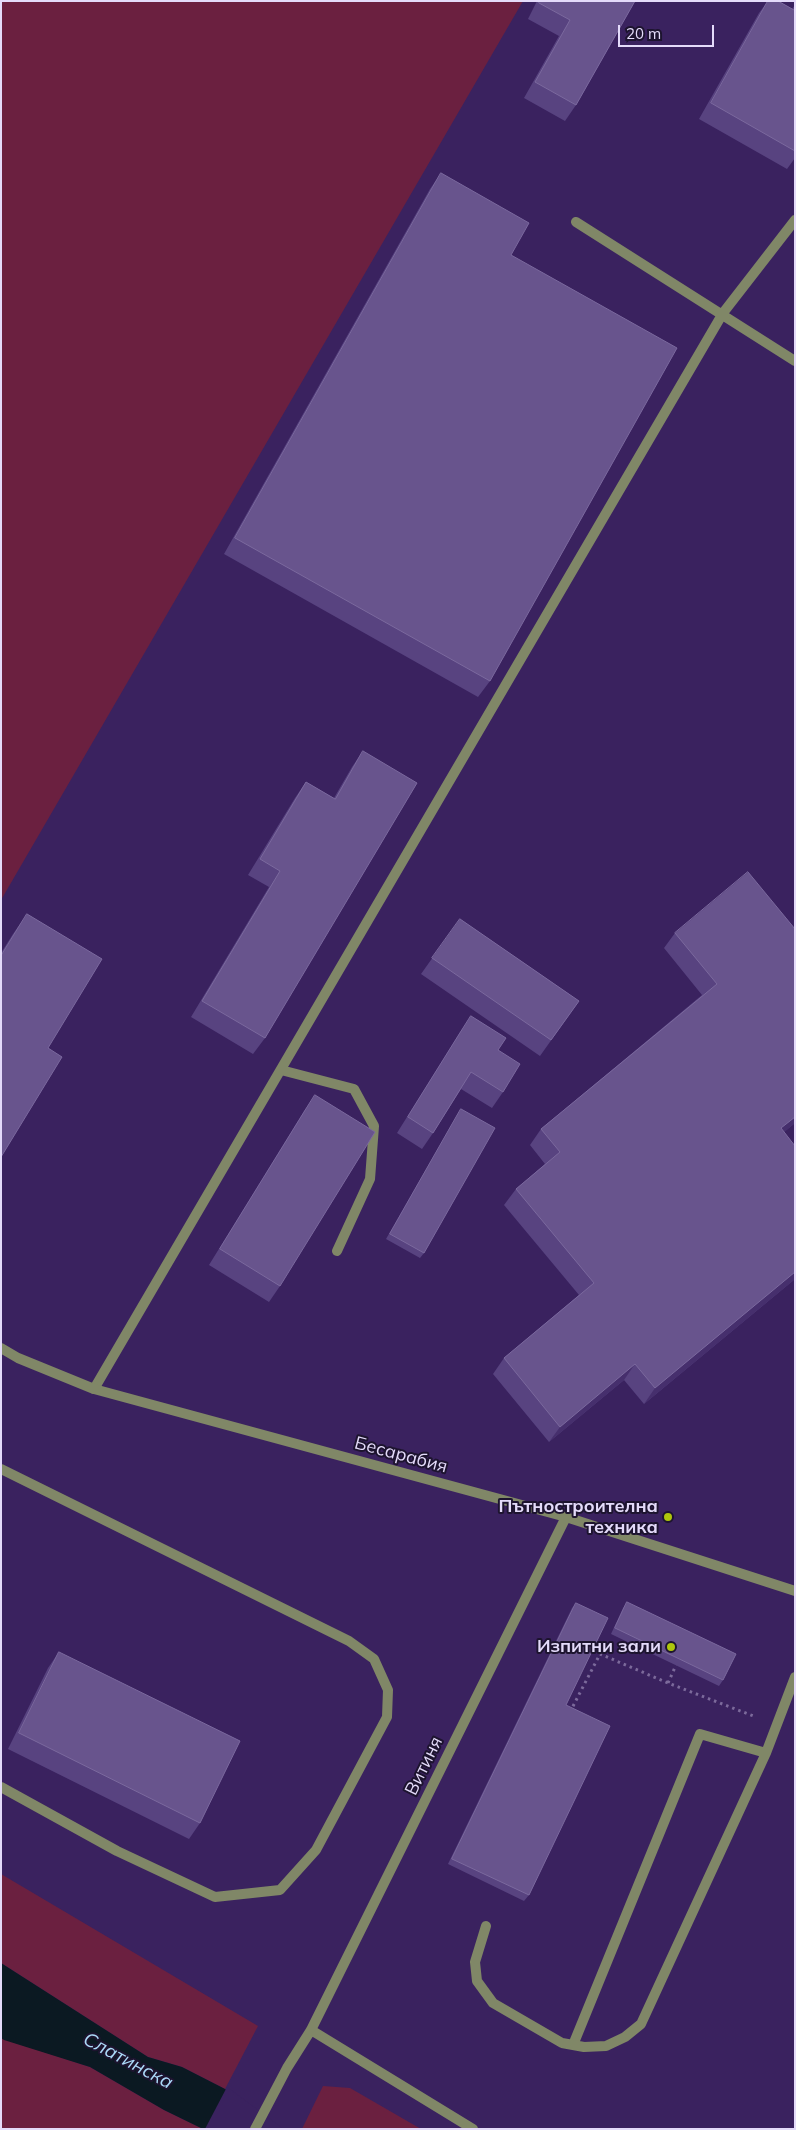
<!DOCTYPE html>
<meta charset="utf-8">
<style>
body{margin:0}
#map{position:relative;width:796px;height:2130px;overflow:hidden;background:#3a225f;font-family:Mulish,sans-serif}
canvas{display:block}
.frame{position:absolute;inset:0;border:2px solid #e4dbfa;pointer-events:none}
.scale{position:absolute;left:618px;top:25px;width:96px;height:22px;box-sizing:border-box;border:2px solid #e4dbfa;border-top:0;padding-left:6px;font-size:15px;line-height:18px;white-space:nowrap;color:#e4dbfa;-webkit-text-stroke:4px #1d142f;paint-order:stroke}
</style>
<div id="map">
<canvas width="796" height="2130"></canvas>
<div class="frame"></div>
<div class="scale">20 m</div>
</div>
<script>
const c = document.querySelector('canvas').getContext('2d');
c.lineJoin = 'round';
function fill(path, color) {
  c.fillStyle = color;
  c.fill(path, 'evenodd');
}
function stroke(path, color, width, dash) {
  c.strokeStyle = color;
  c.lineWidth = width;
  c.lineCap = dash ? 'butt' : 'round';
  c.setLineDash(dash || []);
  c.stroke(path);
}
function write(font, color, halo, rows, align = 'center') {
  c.font = font + ' Mulish,sans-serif';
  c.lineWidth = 4;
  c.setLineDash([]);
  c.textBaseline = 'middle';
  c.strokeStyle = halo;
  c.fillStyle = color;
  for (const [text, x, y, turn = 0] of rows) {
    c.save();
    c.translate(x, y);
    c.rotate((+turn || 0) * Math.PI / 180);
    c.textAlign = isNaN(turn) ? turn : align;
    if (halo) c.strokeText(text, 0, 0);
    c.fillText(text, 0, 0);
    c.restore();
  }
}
fill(new Path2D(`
 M1,1h522l-522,899z
 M1,1874l257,152 -33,63 -43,-22 -34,-10 -147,-94z
 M1,2038l89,29 74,43 39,19h-202z
 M323,2086l27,2 71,41h-119z`), '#6b2040');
fill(new Path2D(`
 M1,1963l147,94 34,10 43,22 54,40h-76l-39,-19 -74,-43 -86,-27 -3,-2z`), '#0b1922');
fill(new Path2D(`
 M227,2087l54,40 1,2h-77z`), '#3a225f');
stroke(new Path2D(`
 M668,1683l8,-18
 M570,1712l30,-58 68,29 88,34`), '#7c6a9b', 3, [2.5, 4]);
stroke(new Path2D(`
 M576,222l219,139
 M281,1070l73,19 20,37 -4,53 -33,72
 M94,1389l629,-1076 72,-93
 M1,1469l348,172 25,18 14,31 -1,27 -71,133 -36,40 -65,7 -98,-46 -116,-64
 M486,1926l-11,36 2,19 16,22 69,40 22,4 22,-1 19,-9 16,-13 125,-271 29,-76
 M573,2045l127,-311 66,19`), '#808767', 10);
stroke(new Path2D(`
 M1,1348l17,10 76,31 472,128 229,74
 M311,2030l162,99
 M255,2129l32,-61 24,-38 255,-513`), '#808767', 10);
fill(new Path2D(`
 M537,1h98l-59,104 -11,16 -41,-23 35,-62 -31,-17z
 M768,1h10l14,8 3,-4v153l-8,11 -88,-50 60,-106z
 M441,173l70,82 -21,426 -12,16 -254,-143 206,-365z
 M363,751l-98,287 -12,16 -62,-37 78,-130 -21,-12 47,-77 11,-16 28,16 18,-31z
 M27,914l21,134 -47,109v-204l12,-19z
 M460,919l119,82 -39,55 -119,-82z
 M795,929v194l-11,9 11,14v133l-151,125 -20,-24 -75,62 -56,-68 11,-16 75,-63 -75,-90 12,-16 29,-25 -15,-19 11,-16 161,-134 -38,-47 11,-15z
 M471,1016l27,34 5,42 -11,16 -31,-19 -28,44 -11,16 -25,-16 63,-101z
 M315,1095l-35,191 -11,16 -60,-37 95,-154z
 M461,1109l-37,144 -4,5 -34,-19 71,-124z
 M627,1602l96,78 -4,6 -108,-52 12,-26z
 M576,1603l-10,102 -37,190 -5,6 -76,-37 124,-256z
 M59,1652l141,171 -11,16 -181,-90 40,-81z`), '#584380');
fill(new Path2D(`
 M795,1117v6l-25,21 11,-16z
 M795,1272v7l-151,125 11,-16z
 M635,1364l-11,16 -75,62 11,-15z`), '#462f6d');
const building = new Path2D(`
 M540,1h95l-59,104 -41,-23 35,-62 -31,-17z
 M768,1h10l16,9 1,-2v143l-84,-48z
 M441,173l88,50 -18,32 166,93 -187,333 -255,-143z
 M363,751l54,32 -152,255 -63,-37 78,-130 -20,-12 46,-77 29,17z
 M748,872l47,57v188l-14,11 14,18v126l-140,116 -20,-24 -75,63 -56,-69 90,-75 -78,-94 44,-37 -19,-23 176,-145 -42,-51z
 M27,914l75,45 -54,89 14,9 -61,100v-201z
 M460,919l119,82 -28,39 -119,-82z
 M471,1016l35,22 -8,12 22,14 -17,28 -32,-20 -38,61 -25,-16z
 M315,1095l60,37 -95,154 -60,-37z
 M461,1109l34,19 -71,125 -34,-19z
 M627,1602l109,52 -13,26 -108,-52z
 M576,1603l32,15 -42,87 44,21 -81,169 -77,-36z
 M59,1652l181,89 -40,82 -181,-90z`);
fill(building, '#68548d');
stroke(building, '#7b699e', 1);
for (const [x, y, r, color] of [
 [668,1517,5,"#aec60c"],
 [671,1647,5,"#aec60c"]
]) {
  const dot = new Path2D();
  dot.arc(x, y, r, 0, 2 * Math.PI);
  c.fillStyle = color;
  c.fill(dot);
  stroke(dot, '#1d142f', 2);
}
write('18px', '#e4dbfa', '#1d142f', [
 ["Бесарабия",401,1455,15],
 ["Витиня",424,1766,-64]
]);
write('bold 18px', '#e4dbfa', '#1d142f', [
 ["Пътностроителна",658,1507],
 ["техника",658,1528],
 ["Изпитни зали",661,1647]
], 'right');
write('italic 19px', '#abd9f8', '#1d142f', [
 ["Слатинска",128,2061,28]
]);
</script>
